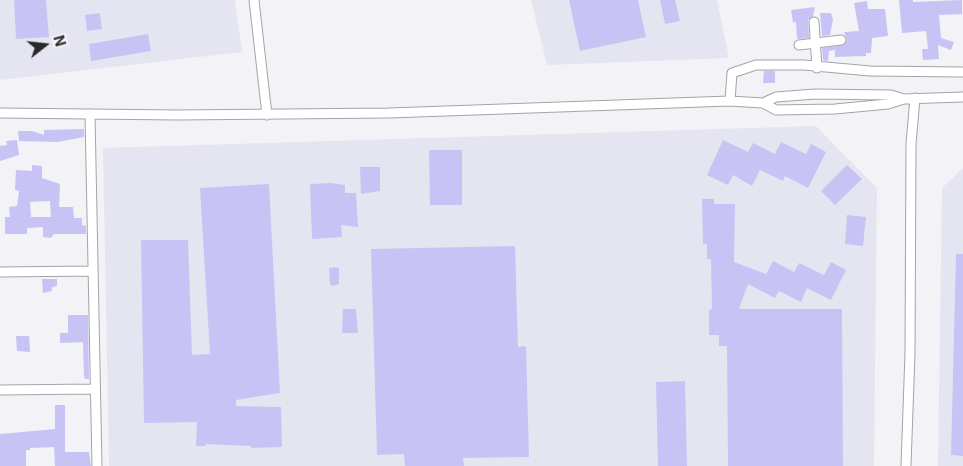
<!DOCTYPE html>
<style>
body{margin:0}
#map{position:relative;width:963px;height:466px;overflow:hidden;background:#f2f2f7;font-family:Inter,sans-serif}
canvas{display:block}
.north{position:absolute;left:20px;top:20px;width:50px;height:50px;-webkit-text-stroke:4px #f2f2f7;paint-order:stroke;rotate:74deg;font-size:14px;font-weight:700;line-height:20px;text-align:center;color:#2a292b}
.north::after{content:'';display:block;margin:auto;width:18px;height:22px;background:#2a292b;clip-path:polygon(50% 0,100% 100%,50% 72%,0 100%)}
</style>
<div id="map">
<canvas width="963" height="466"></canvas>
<div class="north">N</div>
</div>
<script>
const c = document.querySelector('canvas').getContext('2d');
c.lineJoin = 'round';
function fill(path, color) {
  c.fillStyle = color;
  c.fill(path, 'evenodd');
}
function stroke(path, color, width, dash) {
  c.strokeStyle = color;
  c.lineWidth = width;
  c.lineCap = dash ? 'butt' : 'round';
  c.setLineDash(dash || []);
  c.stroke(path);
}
fill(new Path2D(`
 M0,0h235l7,52 -242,28z
 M531,0h186l12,58 -182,7z
 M816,126l61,62 -3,278h-765l-6,-318z
 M963,168v298h-25l4,-278z`), '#e5e5f1');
fill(new Path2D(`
 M14,0h32l3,37 -33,2z
 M569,0h69l8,37 -66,14z
 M660,0h15l5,21 -15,3z
 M899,0h14v2l49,-2v14l-23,1 2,23 13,4 -3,8 -13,-5 1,14 -16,1 -1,-11h6l-2,-18 -24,2z
 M867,1l1,8h17l3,27 -16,2 -1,15h-5v3l-31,1v-7l-6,1 -1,10 -5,-1 -1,-12 22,-3 3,-5 -3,-8 15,-1 -5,-28z
 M815,7l-2,9 -5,4 1,18 -12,1 -1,-17 -3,1 -2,-13z
 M100,13l2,16 -15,2 -2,-16z
 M820,13h11l2,6 -3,16 -8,1z
 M148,34l3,17 -60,10 -2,-17z
 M764,71h11v12h-12z
 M84,129v8l-26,5 -39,-1 -1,-10h14l12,4v-5z
 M17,140l2,15 -19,6v-15l7,-1 -1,-4z
 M723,140l25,12 5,-9 22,11 6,-12 25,12 5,-10 15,8 -18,36 -23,-12 -2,5 -23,-11 -8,16 -19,-11 -5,10 -21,-10z
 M429,150h33v55h-32z
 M32,165l10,1v12l18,6 -1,23h14l1,11h8v7l4,1v8h-32l-3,4 -8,-1v-10l-16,1v6h-22v-17h5l-1,-10 8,-1 2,-15 -4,-1 1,-20 16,1zM50,201l1,16h-20l-1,-15z
 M847,165l15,14 -27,26 -14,-14z
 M360,167h20v24l-19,3z
 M331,183l14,2v8h11l2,34 -17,-2 1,12 -30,2 -2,-55z
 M269,184l11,209 -44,7v6l45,1 1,40 -31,1v-2l-46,-2 1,2h-10l1,-24 -53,1 -3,-183h47l4,115 18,-1 -10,-166z
 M702,199h12v5h21l-1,58 32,12 7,-13 21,11 5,-9 25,12 7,-13 15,8 -15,30 -24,-12 -6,14 -22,-11 -4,7 -27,-14 -9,25h103l1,157h-115l-1,-120h-8v-11h-10v-25l3,-1 -1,-50h-4v-15h-4z
 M847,215l19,2 -3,29 -18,-2z
 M515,246l3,101 8,-1 3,111 -66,1 1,8h-59l-1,-12 -27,1 -6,-206z
 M956,254h7v202l-12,-1z
 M335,267l4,1v16l-6,2 -3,-2 -1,-16z
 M42,279h15v7l-5,1v4l-9,2z
 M343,309h13l2,24h-16z
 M68,315h20l1,64h-4l-1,-3 -1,-34 -23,1v-10h8z
 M16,336h13l1,16 -13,-1z
 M685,381l2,85h-29l-2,-84z
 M55,405h10v47h24l2,14h-36l-1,-19 -24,1v2h-4v16h-26v-32l55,-5z`), '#c7c4f5');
const minor = new Path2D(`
 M254,0l13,115
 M814,22l3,46
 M799,45l42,-5
 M730,101l2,-28 24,-8h48l66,6 93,1
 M763,103l13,7 59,-1 53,-5 16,-5
 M0,113l178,2 211,-2 341,-12 33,2 13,-6 39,-3 76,1 13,4 59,-2
 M90,114l7,352
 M0,272l93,-1
 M0,390l95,-1
 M906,466l4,-113 1,-209 4,-46`);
stroke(minor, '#a4a4a8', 11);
stroke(minor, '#fff', 9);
</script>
